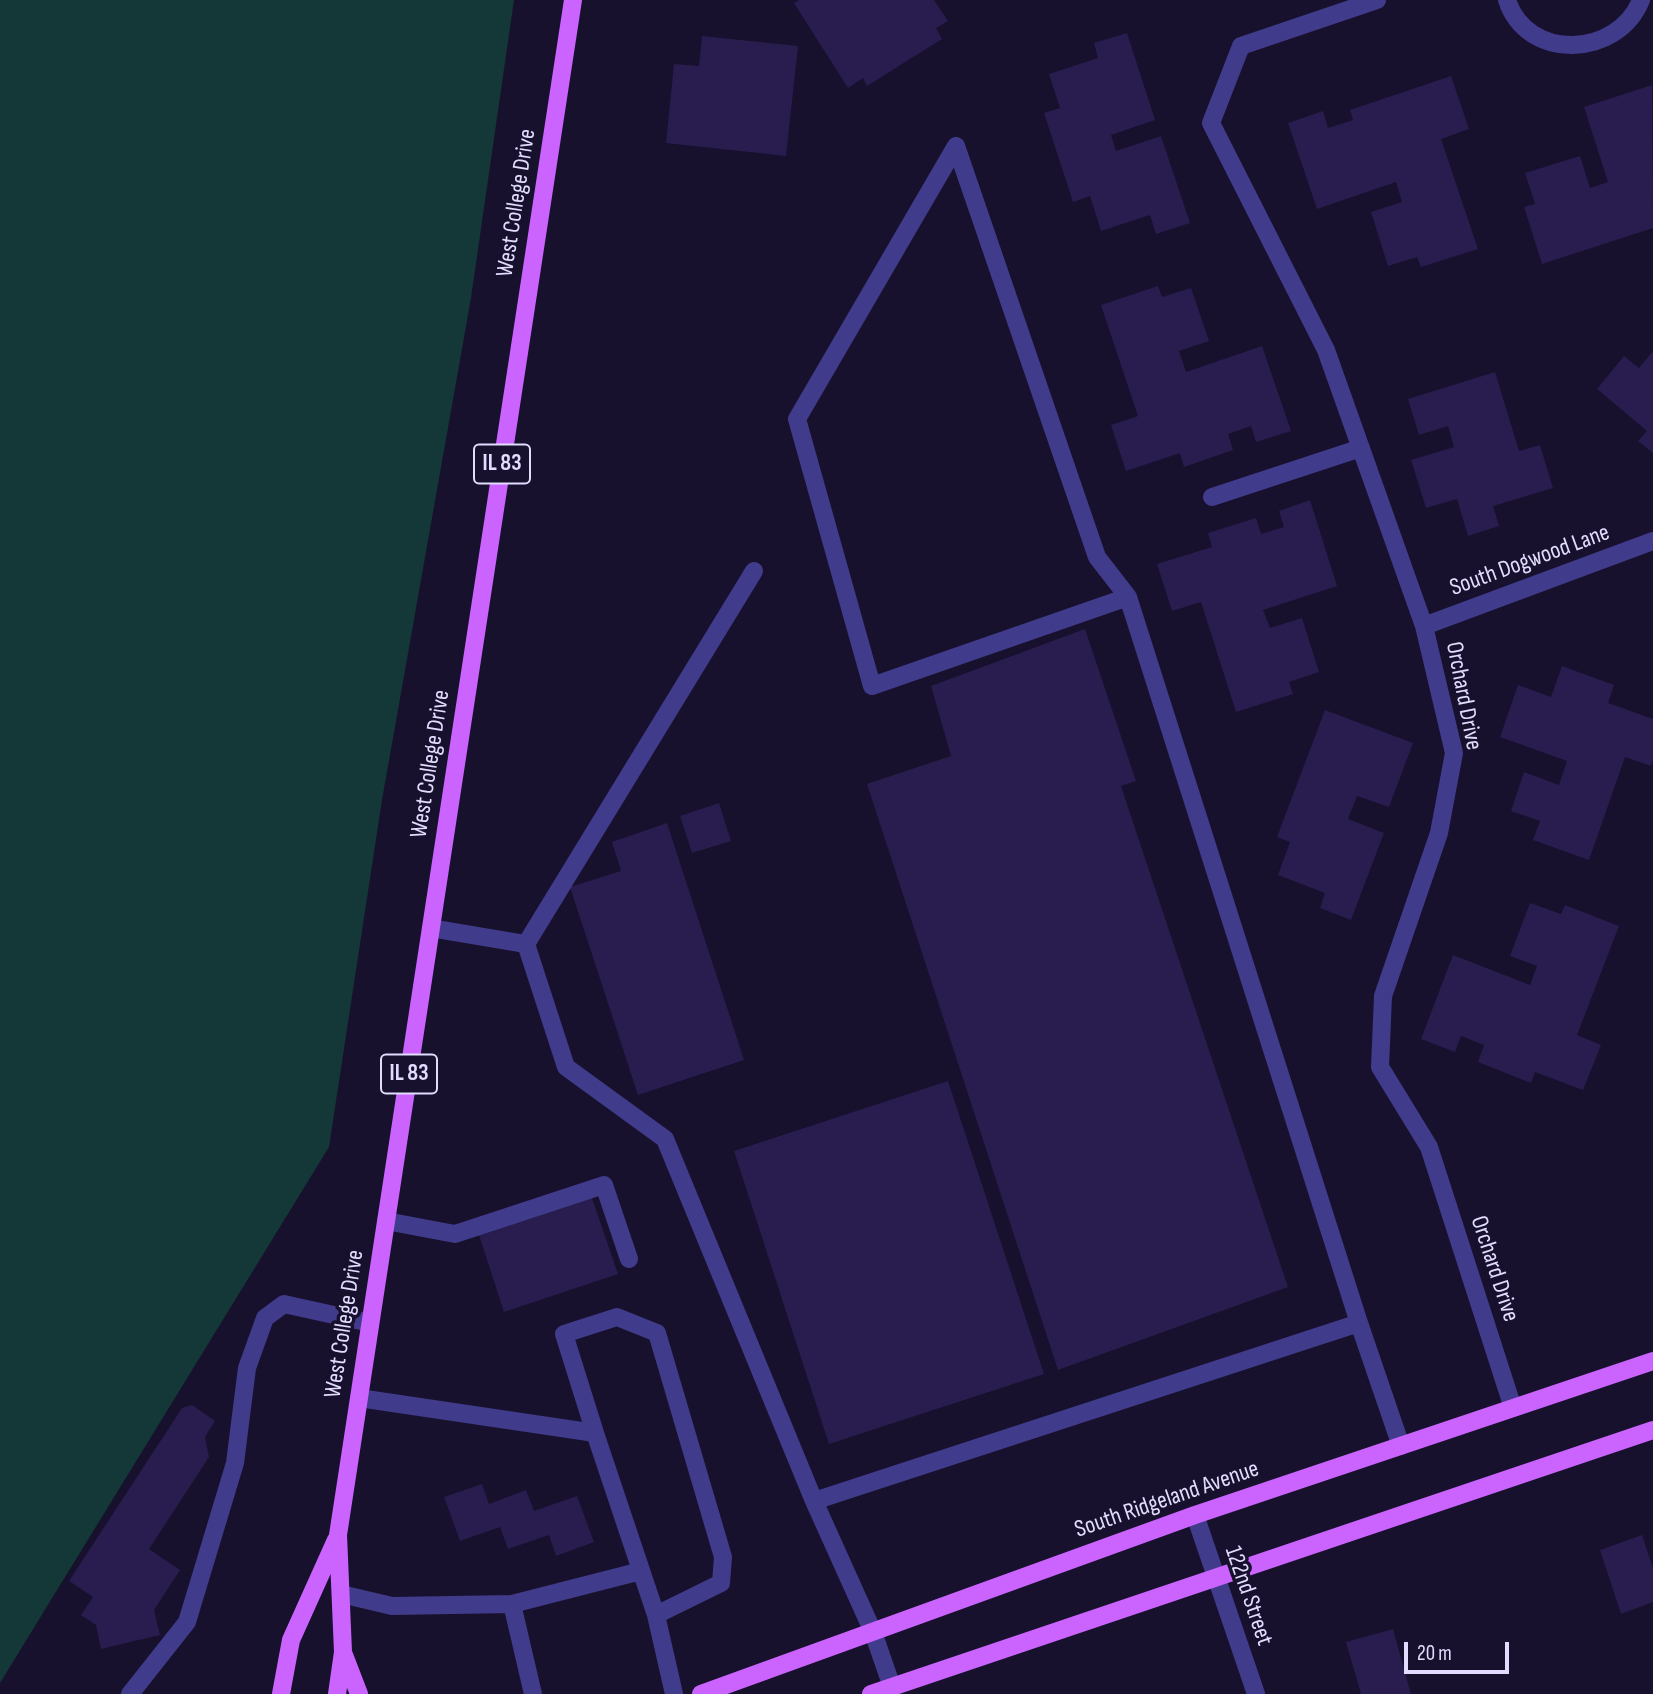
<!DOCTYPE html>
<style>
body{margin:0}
#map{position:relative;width:1653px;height:1694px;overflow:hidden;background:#17112d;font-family:"Sofia Sans Condensed",sans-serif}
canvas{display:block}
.scale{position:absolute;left:1404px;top:1642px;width:105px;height:32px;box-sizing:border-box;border:4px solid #e2ddff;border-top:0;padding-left:9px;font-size:21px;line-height:24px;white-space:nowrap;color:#e2ddff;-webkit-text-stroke:5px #17112d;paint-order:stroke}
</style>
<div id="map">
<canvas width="1653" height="1694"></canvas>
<div class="scale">20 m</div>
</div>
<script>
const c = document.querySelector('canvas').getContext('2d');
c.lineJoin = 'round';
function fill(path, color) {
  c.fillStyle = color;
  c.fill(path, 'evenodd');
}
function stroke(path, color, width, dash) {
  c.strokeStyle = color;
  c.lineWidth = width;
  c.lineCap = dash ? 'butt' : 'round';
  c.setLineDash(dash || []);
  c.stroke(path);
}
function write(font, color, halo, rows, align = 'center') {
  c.font = font + ' "Sofia Sans Condensed",sans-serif';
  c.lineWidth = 7;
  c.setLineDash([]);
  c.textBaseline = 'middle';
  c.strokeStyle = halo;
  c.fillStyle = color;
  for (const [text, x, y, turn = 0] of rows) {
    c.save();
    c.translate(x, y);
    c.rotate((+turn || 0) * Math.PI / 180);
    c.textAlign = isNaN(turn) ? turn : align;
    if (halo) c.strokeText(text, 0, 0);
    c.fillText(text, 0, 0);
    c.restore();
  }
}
fill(new Path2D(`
 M0,0h514l-43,298 -89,502 -53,347 -329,536z`), '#143737');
fill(new Path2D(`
 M799,0h135l14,21 -12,7 6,11 -75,47 -4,-8 -15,10 -54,-85z
 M1127,33l28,87 -44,15 5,16 45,-15 29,87 -34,11 -6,-19 -49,16 -11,-35 -17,6 -29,-89 16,-5 -11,-34 49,-16 -4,-15z
 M702,36l96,10 -12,110 -120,-13 8,-79 25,2z
 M1451,76l18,53 -28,10 37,110 -57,18 -4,-10 -29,9 -17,-54 31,-10 -6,-20 -79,27 -29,-86 35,-12 5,17 25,-8 -3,-10z
 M1652,85l1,143 -111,36 -18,-57 11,-3 -10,-31 55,-17 10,32 18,-6 -24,-75z
 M1158,286l4,11 29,-9 18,53 -30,10 7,21 76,-26 29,85 -35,11 -5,-16 -23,8 5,16 -49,17 -4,-14 -54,18 -15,-46 27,-9 -37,-111z
 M1653,351v102l-15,-12 9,-10 -50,-42 27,-33 15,12z
 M1495,372l24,79 21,-6 13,43 -60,18 6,20 -31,10 -11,-37 -31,9 -15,-48 43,-13 -6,-21 -29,9 -11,-36z
 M1310,500l27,86 -74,24 7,18 32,-10 17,54 -30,10 4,12 -57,18 -35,-110 -29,9 -15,-47 55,-17 -4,-14 48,-15 5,16 23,-7 -5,-16z
 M1085,629l51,152 -15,5 167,501 -230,83 -191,-586 84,-28 -20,-70z
 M1562,666l52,19 -6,18 45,16v41l-2,6 -26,-9 -36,103 -56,-20 7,-19 -29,-10 13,-39 35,13 8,-24 -67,-24 18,-52 33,12z
 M1325,710l88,33 -24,64 -32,-11 -9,23 36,14 -33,87 -31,-12 5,-15 -47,-18 12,-33 -13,-5z
 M719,803l12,38 -39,12 -12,-37z
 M667,823l77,237 -106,35 -68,-208 51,-16 -9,-29z
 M1530,903l31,11 4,-9 54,21 -42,109 24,10 -18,45 -48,-18 -4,11 -53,-21 6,-17 -23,-9 -6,16 -34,-13 32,-84 77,30 7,-19 -27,-10z
 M948,1081l96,293 -215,70 -95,-293z
 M591,1195l27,79 -114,38 -26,-80z
 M192,1405l23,16 -10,16 4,20 -60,92 31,21 -26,40 6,25 -59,14 -5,-24 -15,-10 12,-18 -24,-16 113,-173z
 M482,1484l7,20 37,-14 8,21 43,-15 17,46 -38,14 -7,-21 -41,14 -8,-22 -40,14 -16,-44z
 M1642,1535l11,33v34l-32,12 -21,-64z
 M1393,1629l18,65h-50l-15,-52z`), '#281d4e');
stroke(new Path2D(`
 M1377,0l-136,46 -30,77 115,227 98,276 30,127 -15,80 -56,163 -3,71 49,80 84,261
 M1507,0c20,62 111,58 134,0
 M956,146l-159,273 75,267 256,-89 231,726
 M956,146l141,411 31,40
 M1212,497l149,-49
 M754,571l-228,373 40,123 99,72 149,362
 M1424,626l229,-85
 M431,928l95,16
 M386,1221l69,13 149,-49 25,74
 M359,1398l236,35 61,182 18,79
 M595,1433l-31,-99 53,-17 40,16 66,224 -2,26 -65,32
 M1195,1515l61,179
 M341,1594l51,12 120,-2 129,-33
 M512,1604l21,90
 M892,1687l-19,-55 -59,-131 545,-178 42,123
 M130,1694l57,-72 48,-159 12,-95 18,-50 19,-14 86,19`), '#413b8c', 18);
stroke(new Path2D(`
 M344,1655l15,39
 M281,1694l10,-54 45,-100
 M337,1694l6,-42 -5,-117 235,-1535
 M701,1694l494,-179 458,-154
 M871,1694l782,-264`), '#cb64ff', 18);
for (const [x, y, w] of [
 [502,464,56],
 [409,1074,56]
]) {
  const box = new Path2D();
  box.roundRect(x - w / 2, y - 19.5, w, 39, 5);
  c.fillStyle = '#17112d';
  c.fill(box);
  stroke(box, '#e2ddff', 2);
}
write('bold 23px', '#e2ddff', null, [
 ["IL 83",502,464],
 ["IL 83",409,1074]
]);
write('24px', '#e2ddff', '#17112d', [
 ["West College Drive",517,203,-81],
 ["South Dogwood Lane",1530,561,-20],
 ["Orchard Drive",1463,696,79],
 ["West College Drive",431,764,-81],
 ["Orchard Drive",1494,1269,72],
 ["West College Drive",345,1324,-81],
 ["South Ridgeland Avenue",1167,1500,-19],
 ["122nd Street",1248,1596,71]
]);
</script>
